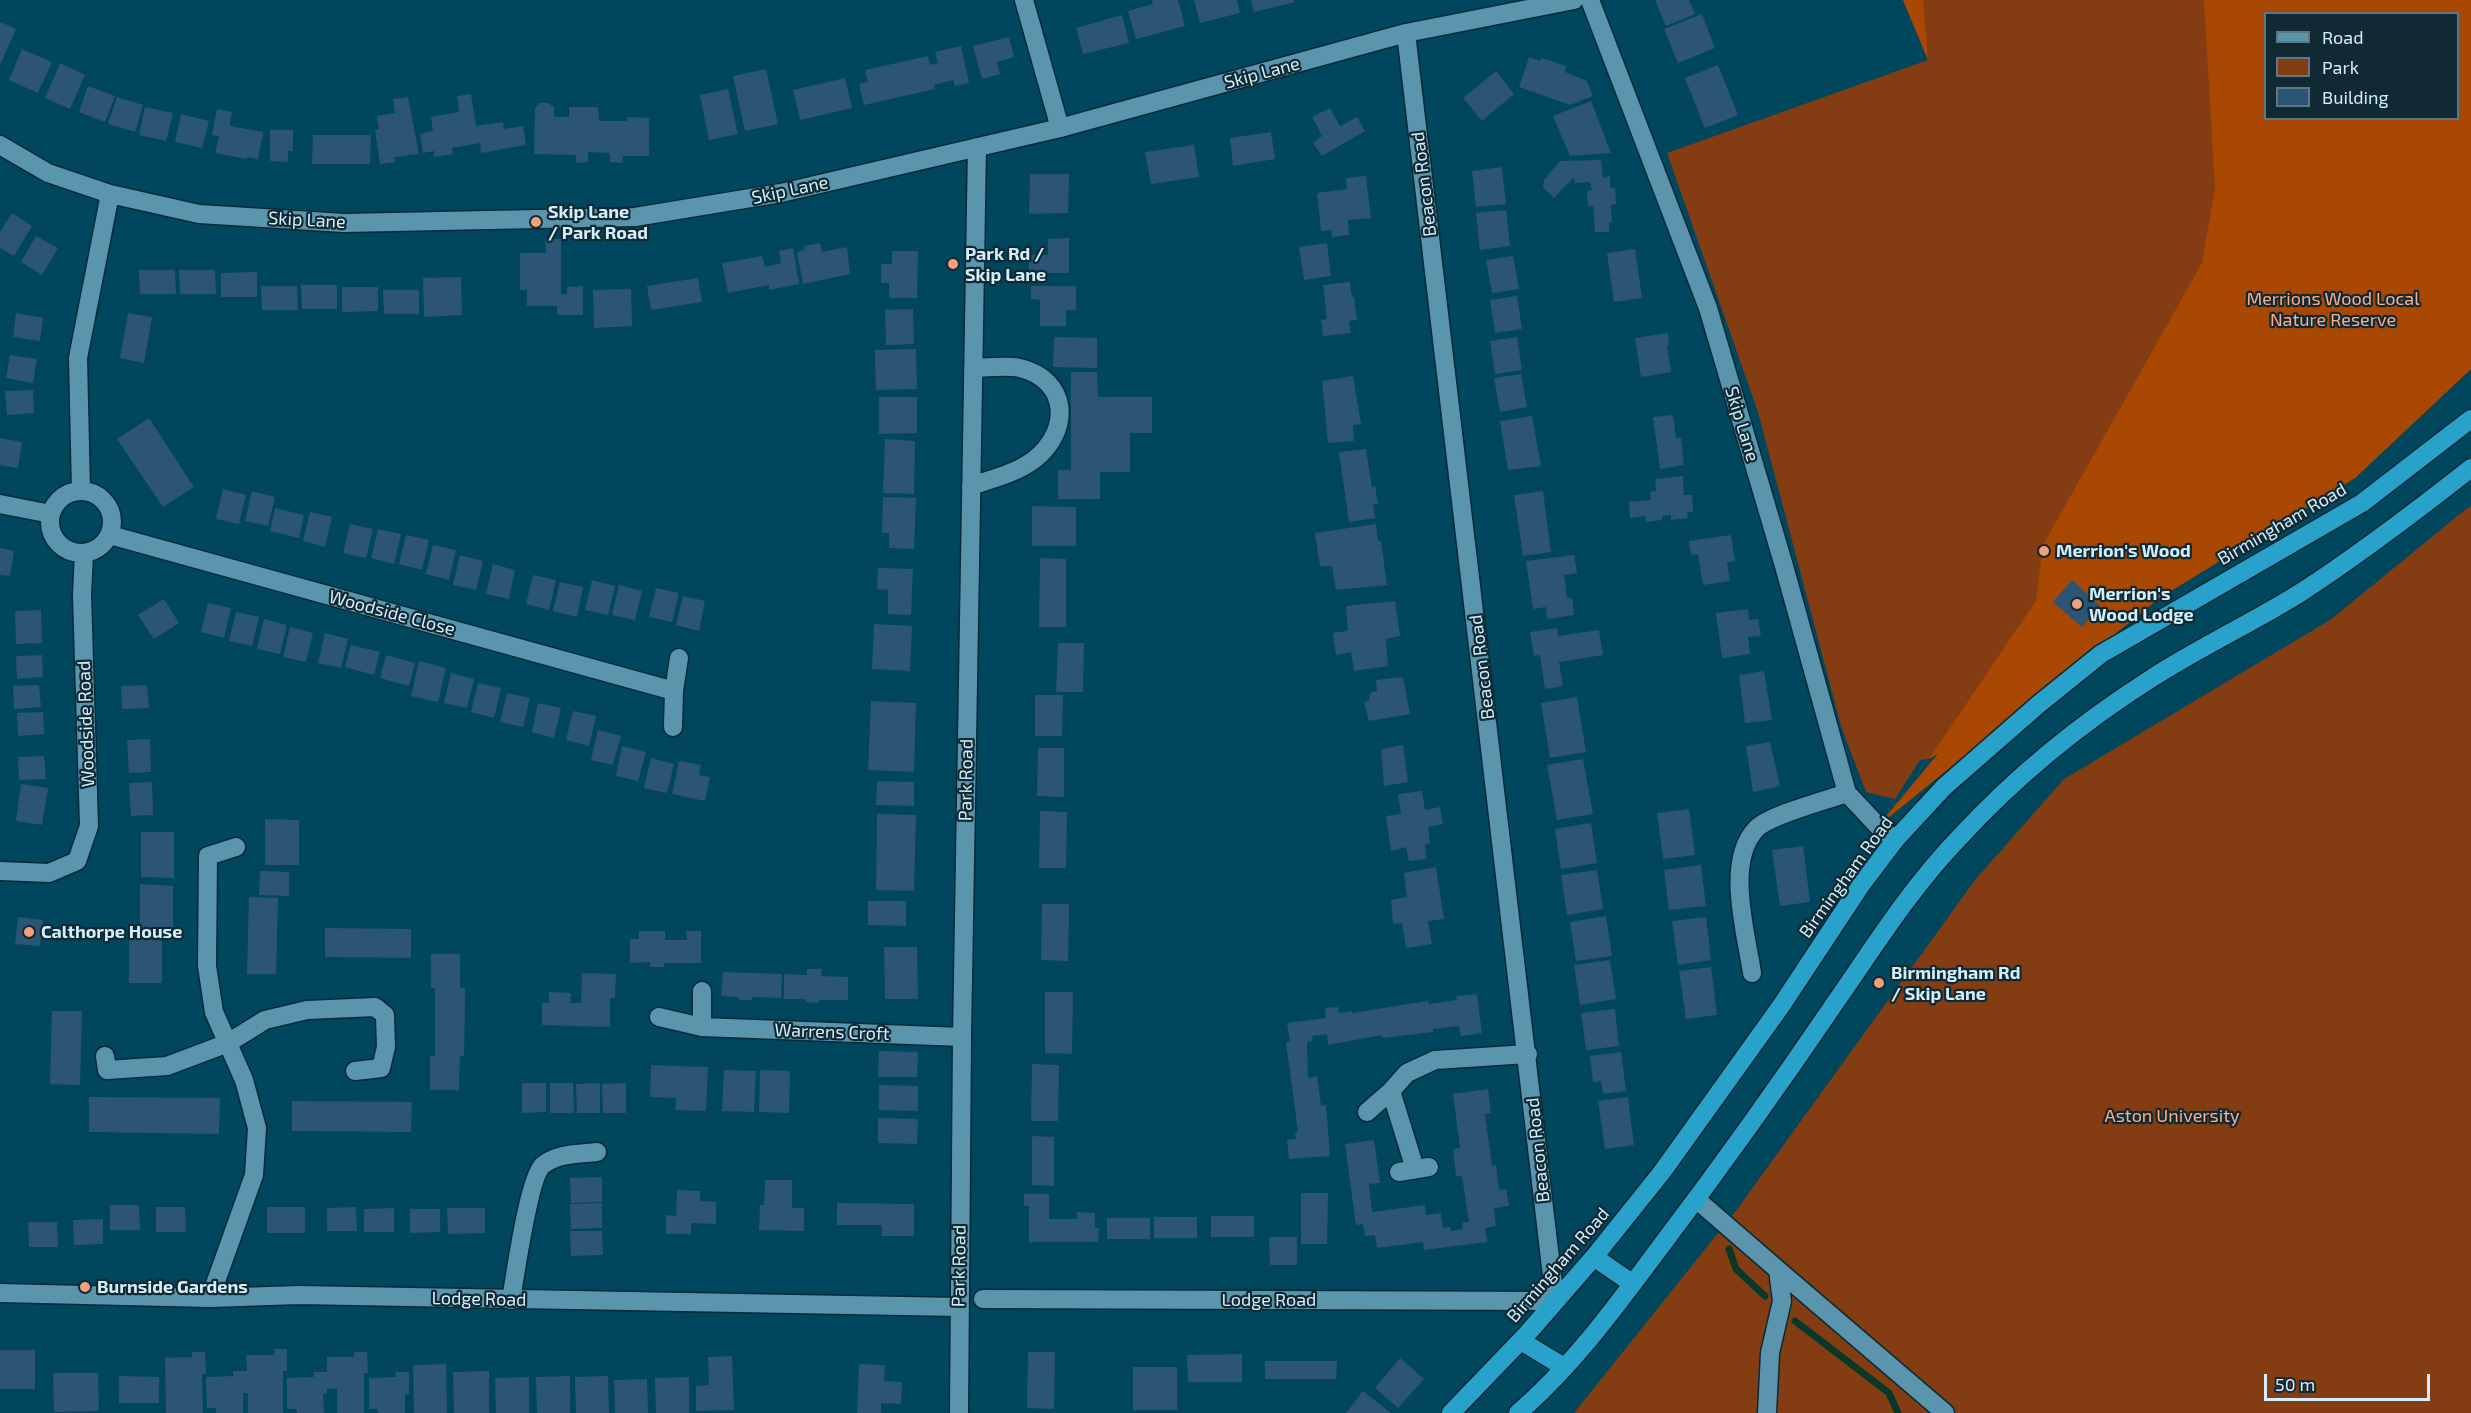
<!DOCTYPE html>
<style>
body{margin:0}
#map{position:relative;width:2471px;height:1413px;overflow:hidden;background:#00465c;font-family:"Exo 2",sans-serif}
canvas{display:block}
.legend{position:absolute;left:2264px;top:12px;width:195px;height:108px;box-sizing:border-box;background:#102933;border:2px solid #5d7883;margin:0;padding:8px 10px;list-style:none;font-size:18px;color:#d1effc}
.legend li{display:flex;align-items:center;gap:12px;height:30px}
.legend b{width:30px;border:2px solid #5d7883}
.scale{position:absolute;left:2264px;top:1374px;width:166px;height:27px;box-sizing:border-box;border:3px solid #d1effc;border-top:0;padding-left:8px;font-size:18px;line-height:21px;white-space:nowrap;color:#d1effc;-webkit-text-stroke:4px #102933;paint-order:stroke}
</style>
<div id="map">
<canvas width="2471" height="1413"></canvas>
<ul class="legend">
<li><b style="height:8px;background:#5a95ad"></b>Road</li>
<li><b style="height:16px;background:#843c12"></b>Park</li>
<li><b style="height:16px;background:#2c5475"></b>Building</li>
</ul>
<div class="scale">50 m</div>
</div>
<script>
const c = document.querySelector('canvas').getContext('2d');
c.lineJoin = 'round';
function fill(path, color) {
  c.fillStyle = color;
  c.fill(path, 'evenodd');
}
function stroke(path, color, width, dash) {
  c.strokeStyle = color;
  c.lineWidth = width;
  c.lineCap = dash ? 'butt' : 'round';
  c.setLineDash(dash || []);
  c.stroke(path);
}
function write(font, color, halo, rows, align = 'center') {
  c.font = font + ' "Exo 2",sans-serif';
  c.lineWidth = 4.5;
  c.setLineDash([]);
  c.textBaseline = 'middle';
  c.strokeStyle = halo;
  c.fillStyle = color;
  for (const [text, x, y, turn = 0] of rows) {
    c.save();
    c.translate(x, y);
    c.rotate((+turn || 0) * Math.PI / 180);
    c.textAlign = isNaN(turn) ? turn : align;
    if (halo) c.strokeText(text, 0, 0);
    c.fillText(text, 0, 0);
    c.restore();
  }
}
fill(new Path2D(`
 M1903,0h568v369l-116,109 -197,121 -280,227 61,-74 -10,7 -9,1 -25,39 -29,-7 -25,-66 -83,-314 -91,-259 261,-93zM2266,14h192v104h-192z
 M2471,505v908h-897l164,-205 237,-328 89,-101 266,-159z`), '#843c12');
fill(new Path2D(`
 M1903,0h20l5,60z
 M2204,0h267v369l-116,109 -197,121 -280,227 61,-73 -10,6 107,-158 7,-56 159,-282 13,-74zM2266,14h192v104h-192z`), '#a94803');
stroke(new Path2D(`
 M1729,1249l7,20 29,27
 M1795,1321l94,72 9,20`), '#073828', 7);
fill(new Path2D(`
 M1152,0h26l7,26 -49,13 -8,-28 25,-7z
 M1194,0h43l3,13 -40,10z
 M1251,0h43l1,2 -41,10z
 M1655,0h34l6,14 -29,12z
 M1702,14l13,34 -37,15 -14,-34z
 M1122,15l7,28 -46,11 -7,-26z
 M0,22l16,7 -16,36z
 M1009,37l5,20 -17,5 3,12 -18,5 -9,-33z
 M961,46l8,37 -14,3 -2,-6 -19,5 1,4 -71,16 -5,-21 9,-2 -3,-12 63,-14 2,9 8,-2 -3,-11z
 M22,49l30,13 -14,31 -29,-13z
 M1529,57l11,4 1,-3 25,8 -1,6 22,9 6,15 -23,9 -51,-18z
 M60,63l25,12 -15,34 -25,-11z
 M1718,65l20,50 -33,13 -20,-50z
 M766,69l12,55 -33,7 -12,-55z
 M1496,71l18,23 -32,27 -19,-23z
 M845,78l7,30 -52,12 -7,-30z
 M88,86l27,10 -10,26 -26,-10z
 M728,89l10,45 -29,6 -9,-45z
 M471,94l5,32 27,-4 1,7 19,-3 3,19 -45,8 -1,-10 -28,5 1,6 -19,3v-6l-11,2 -3,-19 13,-3 -2,-14 28,-5 -2,-16z
 M117,97l26,8 -8,27 -27,-8z
 M408,97l11,57 -25,3 1,5 -15,2 -5,-34 4,-1 -2,-13 18,-3 -2,-14z
 M1591,101l20,52 -41,3 -17,-40z
 M539,103h9l6,4v10h15v-10h29l1,14h28v-4l22,1v38h-26l-1,7 -12,-1v-9l-22,-1v10l-12,1v-8l-42,-1 1,-45z
 M145,107l28,6 -7,28 -27,-6z
 M1330,108l10,18 17,-9 8,14 -43,25 -9,-13 9,-7 -10,-19z
 M217,109l15,3 -2,14 33,6 -5,27 -11,-2v2l-32,-6 4,-17 -7,-1z
 M181,114l28,7 -7,27 -27,-6z
 M270,130h23v21h-5v11l-18,-1z
 M1271,132l4,27 -42,7 -3,-28z
 M313,135h58l-1,29h-58z
 M1194,145l5,32 -48,7 -6,-32z
 M1601,160l2,18 7,-2v12h5l1,16 -5,1 1,17 -3,1v9h-14l-2,-26h-5l-1,-15 5,-1 -2,-8 -15,1 -1,-6 -20,21 -11,-10 1,-8 16,-19z
 M1502,167l4,37 -30,3 -4,-36z
 M1030,174h39l-1,39 -39,1z
 M1366,176l5,42 -23,2 1,15 -17,2 -1,-7 -10,1 -4,-38 30,-4 -1,-11z
 M1506,210l4,36 -30,4 -4,-37z
 M12,213l20,13 -18,30 -14,-8v-16z
 M36,236l22,12 -16,27 -21,-13z
 M1069,238v35h-40v-18h19v-16z
 M545,239h16v55h6v-7l16,-1v29h-26v-9h-30v-16h-7v-37h26z
 M820,243l2,9 25,-5 3,27 -47,10 -6,-32 8,-2 -1,-4z
 M1327,243l4,33 -27,4 -5,-33z
 M793,248l6,36 -30,6v-5l-41,8 -6,-30 40,-7 3,11 16,-4 -2,-12z
 M1635,249l7,49 -28,4 -7,-49z
 M892,251h26l-1,47h-28v-15h-8v-19h11z
 M1513,256l6,33 -27,4 -6,-33z
 M139,270h36l1,24h-36z
 M179,270h36l1,24h-36z
 M257,272v25h-36v-24z
 M461,277l1,38 -38,2 -1,-39z
 M698,278l4,24 -51,8 -4,-24z
 M1350,282l2,15h2l3,23 -8,1 2,12 -28,3 -2,-16 6,-1 -4,-34z
 M301,285h36v24h-35z
 M261,286h36l1,24h-36z
 M1031,286h45v24h-10v16h-26v-26l-9,-1z
 M342,287h36v24l-36,1z
 M631,289l1,37 -38,2 -1,-38z
 M383,290h36v24h-35z
 M1517,296l5,33 -27,4 -5,-33z
 M913,309l1,35 -28,1 -1,-35z
 M16,313l27,5 -3,23 -27,-4z
 M128,313l24,4 -8,46 -24,-5z
 M1668,333l1,12 -2,1 4,26 -30,5 -6,-39z
 M1054,337l43,1v30l-44,-1z
 M1517,337l5,33 -27,4 -5,-33z
 M916,349l1,40 -41,1 -1,-40z
 M10,355l27,4 -4,24 -27,-5z
 M1071,372h26l1,25h54v36h-22v39h-30v27h-42v-29h13z
 M1521,374l6,33 -27,5 -6,-34z
 M1353,376l8,48 -8,1 1,16 -26,2 -6,-62z
 M33,390l1,23 -27,2 -2,-24z
 M879,397h38v36l-38,1z
 M1673,415l3,23h5l3,27 -24,4 -7,-52z
 M1532,416l9,50 -33,4 -8,-49z
 M149,418l45,69 -31,20 -46,-68z
 M0,438l22,4 -4,26 -18,-3z
 M885,439l30,2 -1,53 -31,-1z
 M1366,449l6,39 3,-2 3,18h-5l2,14 -26,4 -10,-70z
 M1683,476l1,19h8l1,17h-6l1,6 -17,2v-5l-9,1v4l-16,2 -1,-6 -15,2 -1,-16 22,-2 -1,-8 6,-1 -1,-12z
 M223,489l23,6 -7,29 -23,-5z
 M252,491l23,6 -7,29 -23,-5z
 M1543,491l8,61 -28,4 -9,-61z
 M883,497l33,1 -2,51 -25,-1v-15h-7z
 M1032,506l44,1v39h-44z
 M275,508l29,7 -5,23 -29,-7z
 M310,512l22,5 -7,30 -22,-6z
 M350,524l23,5 -7,29 -23,-5z
 M1376,524l2,17h3l6,44 -51,5 -4,-24h-12l-5,-33z
 M378,529l23,5 -7,30 -23,-6z
 M406,535l23,5 -7,30 -23,-6z
 M1731,535l4,26 -8,2 3,18 -27,4 -5,-31 -7,1 -2,-14z
 M433,545l23,5 -7,30 -23,-6z
 M0,548l14,3 -4,25 -10,-1z
 M460,555l23,6 -7,29 -23,-5z
 M1574,555l3,18 -13,2 3,23h5l2,17 -27,4 -1,-12 -13,2 -7,-48z
 M1040,558l26,1v68h-27z
 M493,564l22,6 -6,29 -23,-5z
 M878,568l35,1 -2,46 -23,-1v-24l-11,-1z
 M533,575l23,5 -7,30 -23,-6z
 M592,580l23,6 -7,29 -23,-5z
 M2072,580l28,26 -18,21 -29,-25z
 M560,582l23,5 -6,30 -24,-6z
 M619,585l23,6 -7,29 -23,-5z
 M656,588l23,5 -7,29 -23,-5z
 M683,596l22,5 -6,30 -23,-6z
 M164,599l15,24 -25,16 -16,-24z
 M1395,601l5,35 -14,3 2,27 -34,5 -3,-19 -15,3 -3,-22 15,-2 -2,-25z
 M208,603l23,5 -7,30 -23,-6z
 M1748,609l1,11 9,-1 3,17 -13,1 2,17 -28,4 -6,-45z
 M41,610l1,33 -26,1 -1,-33z
 M236,612l23,5 -7,29 -23,-5z
 M264,619l23,6 -7,29 -23,-5z
 M874,624l38,2 -2,45 -38,-2z
 M290,627l23,6 -7,29 -23,-5z
 M1557,628l1,8 41,-6 4,25 -44,7 4,24 -18,3 -5,-34 -6,1 -4,-24z
 M325,633l23,6 -7,29 -23,-5z
 M1058,643h26l-1,49h-27z
 M351,645l29,7 -6,23 -29,-8z
 M42,655l1,22 -26,2 -1,-23z
 M386,655l29,8 -6,23 -29,-8z
 M419,661l27,7 -8,34 -27,-6z
 M1764,671l8,49 -27,3 -6,-48z
 M451,673l23,6 -7,29 -23,-5z
 M1403,677l7,37 -41,7 -5,-19 5,-2 1,-7 7,-2 -1,-11z
 M478,683l23,5 -7,30 -23,-6z
 M39,685l2,22 -27,2 -1,-23z
 M147,685l2,23 -27,1 -1,-23z
 M507,693l23,5 -7,29 -23,-5z
 M1035,695h28l-1,41h-27z
 M1577,697l9,55 -36,6 -9,-55z
 M871,701l45,2 -2,69 -46,-2z
 M538,703l23,5 -7,30 -22,-6z
 M573,711l23,5 -7,30 -23,-6z
 M43,712l1,22 -26,2 -1,-23z
 M598,730l23,6 -8,29 -22,-5z
 M150,739l1,33 -22,1 -2,-33z
 M1770,742l10,44 -27,6 -7,-46z
 M1403,745l5,37 -24,4 -3,-37z
 M622,746l24,6 -8,29 -22,-5z
 M1038,748h26v49l-27,-1z
 M44,756l2,23 -27,1 -1,-23z
 M651,758l23,6 -7,29 -23,-5z
 M1583,759l10,55 -36,6 -10,-55z
 M679,761l22,4 -2,10 11,2 -5,24 -33,-7z
 M877,781l37,1v24l-38,-1z
 M152,782l1,33 -22,1 -2,-33z
 M21,784l27,4 -6,37 -26,-4z
 M1422,791l3,19 15,-3 3,17 -15,3 2,16 -5,2 1,14 -17,2 -3,-14 -15,4 -5,-35 15,-2 -3,-20z
 M1689,809l6,46 -32,4 -6,-46z
 M1040,811l27,1 -1,56h-27z
 M877,814l39,1 -2,76 -38,-1z
 M265,819l34,1v45h-34z
 M1591,823l6,40 -36,6 -6,-40z
 M141,832h33v46l-33,-1z
 M1803,846l7,56 -30,4 -8,-56z
 M1701,865l5,41 -37,4 -5,-40z
 M1436,867l8,52 -16,2 4,23 -26,4 -4,-25 -9,1 -2,-24 16,-3 -3,-24z
 M1597,870l6,39 -36,6 -6,-40z
 M260,871l29,1v24l-30,-1z
 M140,884l33,2v45l-33,-1z
 M249,897l29,1 -2,76h-29z
 M868,901h38v25l-38,-1z
 M1042,904h27l-1,57 -27,-1z
 M1606,916l6,40 -36,5 -6,-39z
 M18,917l25,3 -3,26 -25,-2z
 M1706,917l5,43 -33,5 -6,-44z
 M325,928l86,1v29l-86,-1z
 M639,931h26v9h22l-1,-9h15v32h-37v4h-14v-5l-20,1v-24h9z
 M129,937l33,1v45h-33z
 M884,947h33l1,52h-33z
 M431,954h29v34h5v17l-1,51h-4l-1,34h-29v-34h5v-68h-4z
 M1610,960l6,39 -36,6 -6,-40z
 M1711,967l6,48 -31,4 -7,-48z
 M807,969h15l-1,7 27,1v23h-30l1,3 -13,-1v-3h-22v-25l23,1z
 M723,972l59,2 -1,24 -29,-1v3h-13v-3l-18,-1z
 M582,973l34,1 -1,24h-5v29l-68,-2v-22h7v-11l22,1 -1,10h11z
 M1045,992h28l-1,62 -27,-1z
 M1477,994l5,39 -21,3 -2,-10 -26,3v3l-50,6 -1,-3 -54,10 -1,-11 -15,2 1,5 -6,1 1,36 9,-2 4,30 5,-1 4,51 -41,3 -2,-19 9,-1 -1,-6 3,-1 -12,-90 4,-1 -3,-18 39,-5 -1,-10 13,-1 1,6 13,-2v2l76,-12 1,3 28,-4 -1,-4z
 M1615,1009l4,37 -33,4 -5,-37z
 M52,1011h30l-2,74 -30,-1z
 M879,1051l39,1 -1,25h-39z
 M1621,1052l5,39 -23,3 -2,-13 -8,1 -3,-26z
 M1032,1064l27,1 -1,56h-27z
 M651,1065l57,2 -2,44 -31,-1 1,-12 -26,-1z
 M724,1070l32,1 -2,41 -32,-1z
 M760,1070l30,1 -1,42 -30,-1z
 M522,1083h24v29l-24,1z
 M550,1083h23l1,30h-24z
 M600,1083v30h-23l-1,-29z
 M626,1083v30h-23l-1,-29z
 M879,1085l39,1v25l-39,-1z
 M1488,1089l3,24 -6,1 7,52 4,-1 3,25 7,-1 3,17 -15,2 2,18 -11,2 2,14 -63,8 -1,-8 -46,6 -2,-13 -10,1 -2,-12 -7,1 -11,-81 29,-4 6,43 -11,1 3,28 53,-7 1,10 15,-2 2,15 7,-1 1,4 12,-2 -1,-6 7,-1 -7,-46h-6l-3,-27 7,-1 -7,-54z
 M89,1097l131,1 -1,36 -130,-2z
 M1628,1097l6,48 -29,4 -7,-48z
 M292,1101l120,1 -1,30 -119,-1z
 M878,1118l40,1 -1,25 -39,-1z
 M1032,1136l22,1v49l-22,-1z
 M602,1177v25l-31,1 -1,-25z
 M765,1180h27v28h12v23l-45,-1 1,-25h4z
 M677,1190l23,1v10l16,1v22l-25,-1v11h-25v-19l10,1z
 M1301,1193h27l-1,51h-26z
 M1024,1194h25v25h28v-7l18,1v15h4l-1,14h-69v-36h-5z
 M602,1203v25l-31,1 -1,-25z
 M837,1203l77,1v32h-32v-11h-45z
 M110,1205h29l1,25h-30z
 M156,1207h29l1,25h-30z
 M267,1207h38v26h-38z
 M356,1207l1,24h-30v-23z
 M394,1208v24h-30v-23z
 M447,1208h38v25l-37,1z
 M410,1209h30v23l-30,1z
 M1211,1216h43v21h-43z
 M1154,1217h43v21h-43z
 M1107,1218h43v21h-43z
 M103,1219v25l-29,1 -1,-25z
 M28,1222h29l1,25h-29z
 M570,1231h32l1,24 -32,1z
 M1269,1237h28v28h-27z
 M274,1349h13v22h-4v42h-35v-20h-5v20h-27v-5h-9l-1,-31 27,-1v-5h14l-1,-16h28z
 M0,1350h35v39h-35z
 M192,1352h13l1,22h-4l1,39h-37l-1,-55 27,-1z
 M354,1352h13l1,21h-4v40h-27v-25l-10,1v4l-4,1 1,19h-27l-1,-4h-9v-31l27,-1v-5h13v-15h27z
 M1028,1352h27l-1,57 -27,-1z
 M1242,1354v28h-54l-1,-27z
 M732,1356l2,54 -38,1v-25l13,-1 -1,-28z
 M1400,1358l24,21 -26,29 -23,-20z
 M1265,1361h72l-1,18h-71z
 M446,1364l1,49h-33l-1,-48z
 M859,1364l26,1 -1,16 18,1 -1,22 -20,-1v10h-24z
 M1133,1367h44v43h-44z
 M489,1371v42h-35l-1,-41z
 M395,1372h14v22h-4v19h-27v-4h-9v-31l27,-1z
 M53,1373h45l1,38 -45,1z
 M119,1376l40,1v26h-40z
 M570,1376v37h-33l-1,-36z
 M608,1376l1,37h-33l-1,-36z
 M529,1377v36h-33l-1,-35z
 M689,1377v36h-33l-1,-35z
 M647,1379l1,34h-33l-1,-33z
 M1363,1391l28,22h-45z`), '#2c5475');
const minor = new Path2D(`
 M1024,0l36,128
 M1590,0l118,308 76,258 63,227 31,33 17,14
 M0,145l48,28 62,21 89,20 145,9 291,-6 146,-24 279,-65 346,-95 168,-33
 M971,486c21,-7 46,-13 64,-27 36,-29 34,-79 -15,-91 -15,-3 -32,0 -47,0
 M81,491l-3,-133 32,-164
 M50 522a31 31 0 1 1 62 0a31 31 0 1 1-62 0Z
 M0,504l51,10
 M110,535l564,156
 M673,727l1,-36 5,-33
 M0,871l49,2 28,-12 12,-35 -7,-231 2,-42
 M1752,973c-6,-41 -27,-111 4,-144 13,-14 71,-29 91,-36
 M702,991v36
 M659,1017l43,10 260,10
 M105,1056l2,14 60,-4 61,-23 37,-23 42,-10 68,-3 10,8 1,32 -5,21 -26,3
 M1391,1091l24,78
 M1367,1112l24,-21 16,-18 28,-13 93,-6
 M1399,1172l30,-5
 M1696,1199l82,71 4,31 -12,52 -3,60
 M1778,1270l167,143
 M0,1293l210,5 89,-3 659,12
 M210,1298l44,-123 3,-47 -13,-48 -30,-68 -7,-46 1,-110 28,-9
 M983,1299l572,2 -149,-1268
 M511,1300c4,-23 18,-124 32,-135 15,-12 36,-11 54,-13
 M959,1413l3,-376 15,-890`);
const highway = new Path2D(`
 M1594,1257l39,27
 M1521,1341l43,26
 M1451,1413l76,-79 67,-77 68,-85 119,-166 80,-121 34,-45 49,-53 95,-83 62,-50 261,-151 109,-84
 M1518,1413c57,-49 101,-111 146,-171 59,-78 116,-158 171,-239 39,-56 75,-114 123,-164 57,-62 123,-116 194,-161 48,-31 100,-55 148,-85 60,-39 115,-81 171,-125`);
stroke(minor, '#092a36', 21);
stroke(highway, '#092a36', 21);
stroke(minor, '#5a95ad', 18);
stroke(highway, '#28a2cb', 18);
for (const [x, y, r, color] of [
 [536,222,6,"#f1a17b"],
 [953,264,6,"#f1a17b"],
 [2044,551,6,"#f1a17b"],
 [2077,604,6,"#f1a17b"],
 [29,932,6,"#f1a17b"],
 [1879,983,6,"#f1a17b"],
 [85,1287,6,"#f1a17b"]
]) {
  const dot = new Path2D();
  dot.arc(x, y, r, 0, 2 * Math.PI);
  c.fillStyle = color;
  c.fill(dot);
  stroke(dot, '#102933', 2);
}
write('18px', '#d1effc', '#102933', [
 ["Skip Lane",1262,73,-15],
 ["Beacon Road",1424,184,-97],
 ["Skip Lane",790,190,-12],
 ["Skip Lane",307,220,3],
 ["Skip Lane",1742,424,73],
 ["Birmingham Road",2282,524,-30],
 ["Woodside Close",392,613,15],
 ["Beacon Road",1482,667,-97],
 ["Woodside Road",86,724,-92],
 ["Park Road",966,780,-89],
 ["Birmingham Road",1846,877,-54],
 ["Warrens Croft",832,1032,2],
 ["Beacon Road",1538,1150,-96],
 ["Birmingham Road",1558,1265,-49],
 ["Park Road",959,1266,-89],
 ["Lodge Road",479,1299,1],
 ["Lodge Road",1269,1300]
]);
write('bold 18px', '#d1effc', '#102933', [
 ["Skip Lane",548,212],
 ["/ Park Road",548,233],
 ["Park Rd /",965,254],
 ["Skip Lane",965,275],
 ["Merrion's Wood",2056,551],
 ["Merrion's",2089,594],
 ["Wood Lodge",2089,615],
 ["Calthorpe House",41,932],
 ["Birmingham Rd",1891,973],
 ["/ Skip Lane",1891,994],
 ["Burnside Gardens",97,1287]
], 'left');
write('18px', '#fdaf8a', '#102933', [
 ["Merrions Wood Local",2333,299],
 ["Nature Reserve",2333,320],
 ["Aston University",2172,1116]
]);
</script>
